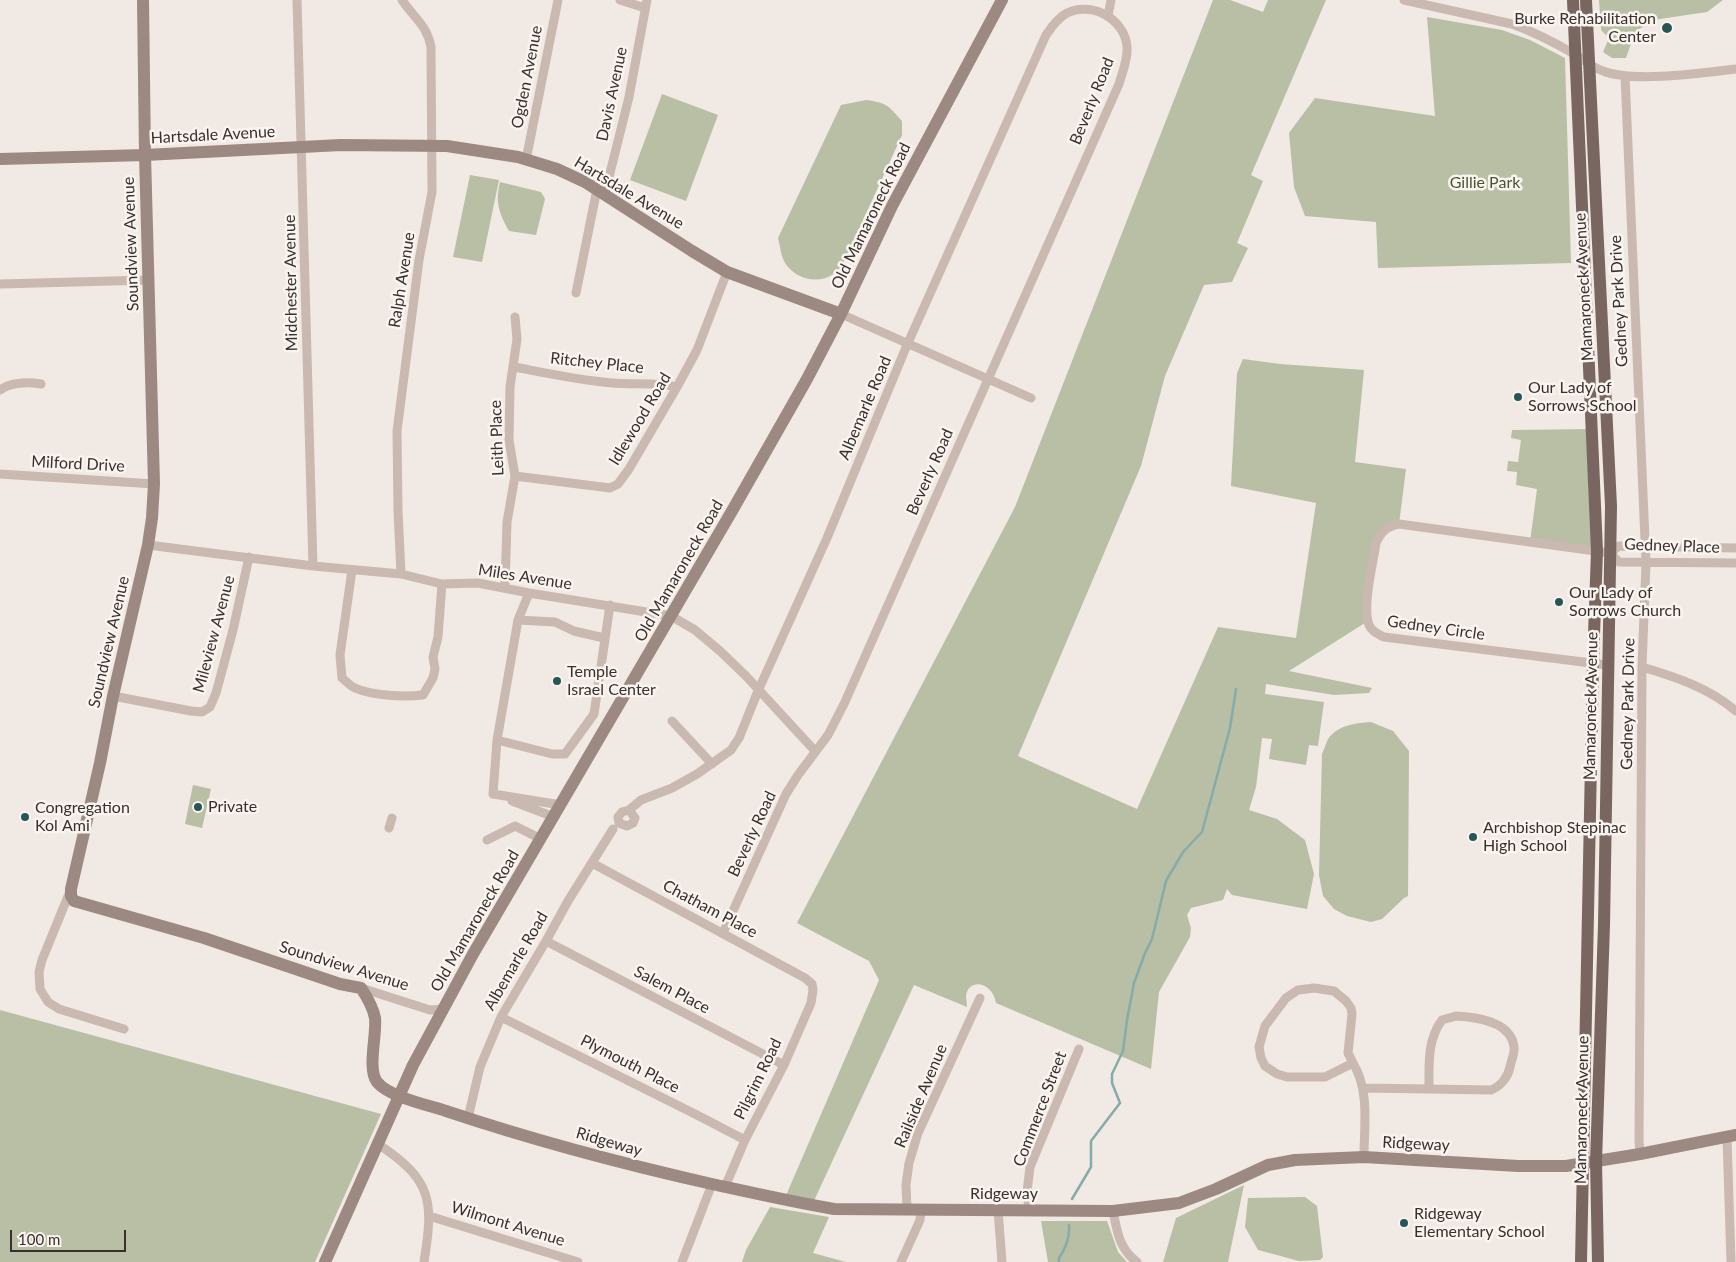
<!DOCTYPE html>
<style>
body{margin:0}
#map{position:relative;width:1736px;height:1262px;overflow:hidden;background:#f1e9e3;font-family:Lato,sans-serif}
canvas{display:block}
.scale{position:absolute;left:10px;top:1230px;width:116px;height:22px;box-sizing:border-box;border:2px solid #392f2d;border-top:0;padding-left:6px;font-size:15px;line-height:18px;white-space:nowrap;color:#392f2d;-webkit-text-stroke:4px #f9f4ef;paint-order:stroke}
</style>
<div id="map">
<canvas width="1736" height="1262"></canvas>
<div class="scale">100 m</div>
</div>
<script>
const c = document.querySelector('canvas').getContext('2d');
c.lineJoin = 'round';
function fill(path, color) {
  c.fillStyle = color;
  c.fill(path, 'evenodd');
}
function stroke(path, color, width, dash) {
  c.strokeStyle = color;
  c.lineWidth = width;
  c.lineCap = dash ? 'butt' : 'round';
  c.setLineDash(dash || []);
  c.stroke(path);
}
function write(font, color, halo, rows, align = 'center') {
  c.font = font + ' Lato,sans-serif';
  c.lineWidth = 5;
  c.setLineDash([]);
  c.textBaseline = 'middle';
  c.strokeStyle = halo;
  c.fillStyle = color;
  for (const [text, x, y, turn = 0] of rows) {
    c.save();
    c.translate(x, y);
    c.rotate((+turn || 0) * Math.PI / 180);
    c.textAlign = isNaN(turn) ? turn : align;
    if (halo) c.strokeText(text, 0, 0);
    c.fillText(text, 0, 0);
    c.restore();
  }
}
fill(new Path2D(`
 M1213,0h17l33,12 5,-12h58l-75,175 12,6 -26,62 11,5 -16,34 -28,3 -39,91 -24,90 -123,290 119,53 81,-182 78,11 20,-135 -85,-17 6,-113 6,-14 37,5 84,6 -9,92 51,7 -7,55 -20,12 -11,85 -79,50 83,17 -3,5 -35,2 -68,-11 -1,10 59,8 -6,44 -9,-1 -3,20 -37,-6 3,-20 -10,-1 -6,49 -7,23 28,9 28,21 9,34 -7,35 -75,-14 -5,-6 -4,11 -32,8 -4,7 4,13 -1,9 -31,55 -8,77 -155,-66c-3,-20 -26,-26 -30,-8 0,3 1,9 1,12l-53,-22 -102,220 -28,-5 95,-220 -10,-19 -72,-38 218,-416z
 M1599,0h124l-16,12 -54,8 -18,12 -9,26h-14l-9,-6 6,-14 -8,-8z
 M1427,17l75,13 28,10 35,18 6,205 -193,5 -2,-46 -71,-6 -11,-29 -5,-54 26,-35 120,18z
 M662,94l56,21 -32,86 -56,-21z
 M866,100c21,3 22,5 36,21v14l-59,129c-3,4 -7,9 -11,11 -16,10 -39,3 -48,-14 -3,-6 -4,-15 -6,-23l63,-133z
 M470,175l29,5 -17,82 -29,-5z
 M500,182l41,10 4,7 -9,36 -27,-4c-10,-18 -14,-29 -9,-49z
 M1593,429l4,122 -67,-9 7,-53 -21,-4 1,-13 -10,-1 1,-10 10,1 3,-22 -10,-2 1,-8z
 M1371,722l22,9 16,20 -1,145 -4,2 -22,21 -11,3 -24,-6 -13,-7 -11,-13 -4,-21 3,-121c2,-4 4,-11 6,-15 10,-14 28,-16 43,-17z
 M193,785l18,4 -9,39 -17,-4z
 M0,1010l381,104 -66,148h-315z
 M1244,1185l-16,77h-65l13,-44z
 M1305,1197l12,9 6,51 -3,3 -21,1 -41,-11 -13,-23 3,-29z
 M770,1207l59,10 -16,36 33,9h-104l4,-12z
 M1041,1221h66l11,31 9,10h-79z`), '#b8bfa4');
stroke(new Path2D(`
 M1072,1199l19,-32v-26l29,-38 -8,-20v-9l11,-23 4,-31 7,-37 11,-30 7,-14 14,-58 17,-29 19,-20 28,-104 6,-39
 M1059,1262v-4c7,-10 11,-20 10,-33`), '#85acaa', 2.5);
stroke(new Path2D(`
 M297,0l16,566
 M620,0l25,8
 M1404,0l108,24c22,8 42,18 62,30 9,5 19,14 29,17 31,12 99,2 133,-2
 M1108,16l3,-16
 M1625,76l21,487 -4,104 -3,474 1,13
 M526,160l32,-160
 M605,193l24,-96 18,-97
 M0,284l149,-4
 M576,293l21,-104
 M841,314l190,84
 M514,367c32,6 65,13 98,16 22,2 44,-1 65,4
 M0,390c12,-8 28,-8 41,-6
 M0,474l154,10
 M515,476l95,12 8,-4 11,-15 48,-82 20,-37 30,-78
 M148,545l165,21 88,8 41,10 36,-1 51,10 142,23 24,14 25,21 26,25 69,75
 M1610,553l9,-7 117,2
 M352,570l-12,85 2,23c4,3 8,8 13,10 18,8 49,9 68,7l10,-17 2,-9 -2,-12 5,-20 4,-53
 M401,574l-3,-63 -1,-80 22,-171 13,-68 -1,-145c-4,-22 -17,-29 -29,-47
 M505,587l2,-65 8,-46 -6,-36 1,-53 7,-48 -2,-22
 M529,593l-11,27 -21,120 55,14h13l29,-40 16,-109
 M518,620l37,2 19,9 30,7
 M1607,665l-223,-28c-6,-3 -12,-5 -15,-12 -7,-19 4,-61 7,-82 5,-11 11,-17 23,-19l211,29 9,9 117,1
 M1642,667c34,10 67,21 94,44
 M113,696l78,15 11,1 8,-5 6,-14 17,-63 16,-73
 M672,721l40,43
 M493,794l68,11
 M493,794l4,-54
 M512,801l42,16
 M629,810l6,8 -2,5 -6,3 -8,-3 -1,-6 4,-5 7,-2 12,-10 31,-12 25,-14 34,-24 8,-12 19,-47 69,-153 80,-193 139,-310c6,-9 12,-17 21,-22 25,-12 58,6 60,34 1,13 -5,26 -8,37l-275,620 -16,31 -30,40 -12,19 -63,139
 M389,828l3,-10
 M487,840l28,-14 26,13
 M592,863l213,115 7,6 1,6 -2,13 -27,62 -39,75 -20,47
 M71,889l-29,71 -3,12 1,17 8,13 11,7 65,20
 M546,941l238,124
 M361,988l69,22 14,-1
 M1314,988l20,3 12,10 5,7 1,6 -4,39 5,10 -28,14h-38l-10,-3 -12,-8 -4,-8 -2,-11 6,-21 21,-28 12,-8z
 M1456,1016c20,1 55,5 58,31 1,6 -3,14 -4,20 -2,10 -9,19 -19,23l-62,-1c0,-24 -2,-49 13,-69z
 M501,1017l196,98 48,25
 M1353,1063c17,28 11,63 11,94
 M1364,1088l65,1
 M468,1118l12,-51 21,-50 45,-76 22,-40 45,-72
 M1727,1137l4,125
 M378,1144c54,36 56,56 46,118
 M907,1210l-1,-25 3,-22 9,-30 62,-135
 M998,1210l4,52
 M1029,1210l-2,-18 3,-25 49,-118
 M1113,1211c4,20 6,38 24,51
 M429,1216l149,46
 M682,1262l30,-78
 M901,1262l19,-42 1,-10`), '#c9b9b0', 9);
stroke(new Path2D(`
 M143,0l2,155 9,329 -2,34 -4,27 -35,151 -13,67 -29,126v7l3,5 130,37 136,46 21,4c6,9 12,19 14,30 2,17 -8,50 2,64 12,15 51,23 69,29 87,29 177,53 266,73 41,9 81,18 122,25l279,2 66,-8 37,-14 52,-24 27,-5 69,-3 154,9h48l74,-12 96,-19
 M0,159l145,-4 196,-10 106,1 71,11 39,12 28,13 107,69 35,21 114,42
 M325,1262l88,-197 60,-111 259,-443 75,-132 34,-65 51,-108 110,-206`), '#9c8981', 12);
stroke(new Path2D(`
 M1573,0l24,551 -4,112 -12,599
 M1586,0l25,506 -7,419 -8,236 2,101`), '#796660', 12);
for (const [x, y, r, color] of [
 [1667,28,6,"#265655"],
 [1518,397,5,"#265655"],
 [1559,602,5,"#265655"],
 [557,681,5,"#265655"],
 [198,807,5,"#265655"],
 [25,817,5,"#265655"],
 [1473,837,5,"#265655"],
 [1404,1223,5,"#265655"]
]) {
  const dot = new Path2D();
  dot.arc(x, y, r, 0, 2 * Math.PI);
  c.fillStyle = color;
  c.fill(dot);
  stroke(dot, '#f9f4ef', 2);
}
write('16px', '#392f2d', '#f9f4ef', [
 ["Burke Rehabilitation",1656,19,"right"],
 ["Center",1656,37,"right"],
 ["Our Lady of",1528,388],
 ["Sorrows School",1528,406],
 ["Our Lady of",1569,593],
 ["Sorrows Church",1569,611],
 ["Temple",567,672],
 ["Israel Center",567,690],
 ["Private",208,807],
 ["Congregation",35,808],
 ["Kol Ami",35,826],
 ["Archbishop Stepinac",1483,828],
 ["High School",1483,846],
 ["Ridgeway",1414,1214],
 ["Elementary School",1414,1232]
], 'left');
write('16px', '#392f2d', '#f9f4ef', [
 ["Ogden Avenue",527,77,-79],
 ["Davis Avenue",612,94,-78],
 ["Beverly Road",1092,101,-68],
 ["Hartsdale Avenue",213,135,-3],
 ["Hartsdale Avenue",629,193,31],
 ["Old Mamaroneck Road",871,216,-64],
 ["Soundview Avenue",131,244,-92],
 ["Ralph Avenue",402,280,-81],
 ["Midchester Avenue",291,283,-91],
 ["Mamaroneck Avenue",1584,287,-93],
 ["Gedney Park Drive",1619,301,-93],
 ["Ritchey Place",597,363,6],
 ["Albemarle Road",865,408,-67],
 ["Idlewood Road",640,419,-59],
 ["Leith Place",497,438,-92],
 ["Milford Drive",78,464,3],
 ["Beverly Road",930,472,-66],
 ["Gedney Place",1672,546,2],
 ["Old Mamaroneck Road",679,571,-60],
 ["Miles Avenue",525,577,9],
 ["Gedney Circle",1436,628,8],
 ["Mileview Avenue",214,634,-75],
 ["Soundview Avenue",109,642,-77],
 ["Gedney Park Drive",1628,704,-89],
 ["Mamaroneck Avenue",1591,706,-89],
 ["Beverly Road",752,834,-65],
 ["Chatham Place",710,909,28],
 ["Old Mamaroneck Road",475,921,-60],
 ["Albemarle Road",516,961,-60],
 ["Soundview Avenue",344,966,17],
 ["Salem Place",672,990,28],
 ["Plymouth Place",630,1064,27],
 ["Pilgrim Road",758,1079,-64],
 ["Railside Avenue",921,1096,-67],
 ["Commerce Street",1040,1109,-69],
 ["Mamaroneck Avenue",1582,1110,-89],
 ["Ridgeway",609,1142,16],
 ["Ridgeway",1416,1144,3],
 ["Ridgeway",1004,1194],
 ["Wilmont Avenue",508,1224,17]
]);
write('16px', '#4b5433', '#f9f4ef', [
 ["Gillie Park",1485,183]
]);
</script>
